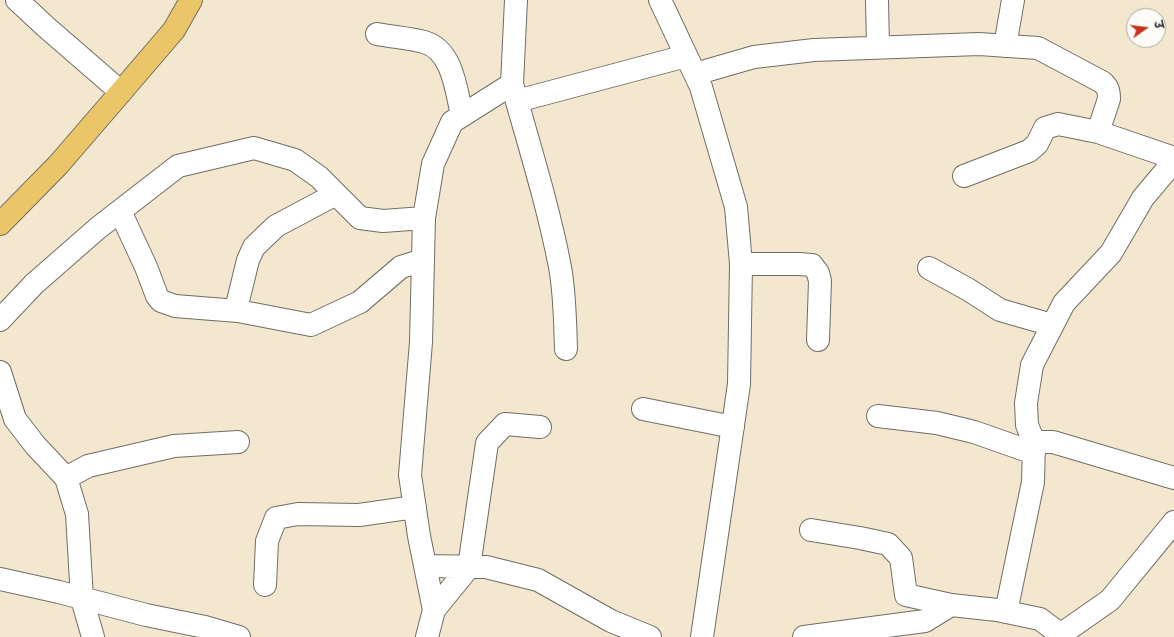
<!DOCTYPE html>
<meta charset="utf-8">
<style>
body{margin:0}
#map{position:relative;width:1174px;height:637px;overflow:hidden;background:#f3e8cf;font-family:"Gochi Hand","Playpen Sans Deva",sans-serif}
canvas{display:block}
.north{position:absolute;left:1126px;top:8px;width:40px;height:40px;box-sizing:border-box;background:#fdfcf7;border:1px solid #a9a8a5;border-radius:50%;rotate:76deg;font-size:11px;font-weight:700;line-height:16px;text-align:center;color:#2b2b2b}
.north::after{content:'';display:block;margin:auto;width:14px;height:18px;background:#c8321e;clip-path:polygon(50% 0,100% 100%,50% 72%,0 100%)}
</style>
<div id="map">
<canvas width="1174" height="637"></canvas>
<div class="north">उ</div>
</div>
<script>
const c = document.querySelector('canvas').getContext('2d');
c.lineJoin = 'round';
function stroke(path, color, width, dash) {
  c.strokeStyle = color;
  c.lineWidth = width;
  c.lineCap = dash ? 'butt' : 'round';
  c.setLineDash(dash || []);
  c.stroke(path);
}
const minor = new Path2D(`
 M17,0l29,27 75,65
 M660,0l41,87 35,120 5,57 -2,120 -37,253
 M877,0l1,47
 M377,34c16,3 32,4 47,8 29,8 32,48 38,73
 M1005,46l8,-46
 M695,74l59,-17 60,-7 165,-6 59,4 64,34c6,5 7,9 7,17l-11,33
 M512,84c17,61 36,121 48,183 5,27 5,55 6,82
 M517,101l169,-45
 M964,176l65,-25 8,-7 8,-16 13,-4 40,8 76,26
 M120,211l26,56 11,29 4,5 14,5 63,5 73,14 49,-23 41,-35 22,-7
 M741,264h58l13,1 6,8 2,8 -2,59
 M929,268l40,22 31,20 52,15
 M238,311v-10l10,-41 6,-13 22,-21 60,-32
 M0,320l34,-36 64,-56 80,-62 76,-18 41,12 24,17 41,41 23,3 41,-3
 M0,372l15,47 20,26 31,33 11,36 5,85 11,38
 M643,409l90,18
 M878,416l59,7 37,9 60,21
 M1034,442h19l121,36
 M66,478l22,-12 86,-20 64,-4
 M811,530l49,8 28,6 13,14 5,37 45,10
 M426,566l60,1 52,13 73,41 39,16
 M0,579l59,13 87,23 59,12 34,10
 M265,585l2,-44 9,-23 22,-4 61,1 56,-8
 M434,610l35,-43 18,-124 18,-19 35,3
 M1006,612l27,-130 1,-40 -7,-17 -1,-22 6,-38 32,-62 47,-50 32,-55 31,-37
 M427,637l7,-27 -15,-74 -9,-61 11,-133 3,-124 9,-54 19,-42 60,-38 4,-84
 M804,637l121,-16 26,-16 46,5 43,9 20,15
 M1057,637l53,-37 64,-78`);
const major = new Path2D(`
 M0,224l58,-59 63,-73 53,-62 17,-30`);
stroke(minor, '#716d64', 24);
stroke(major, '#716d64', 24);
stroke(minor, '#fff', 22);
stroke(major, '#eac669', 22);
</script>
